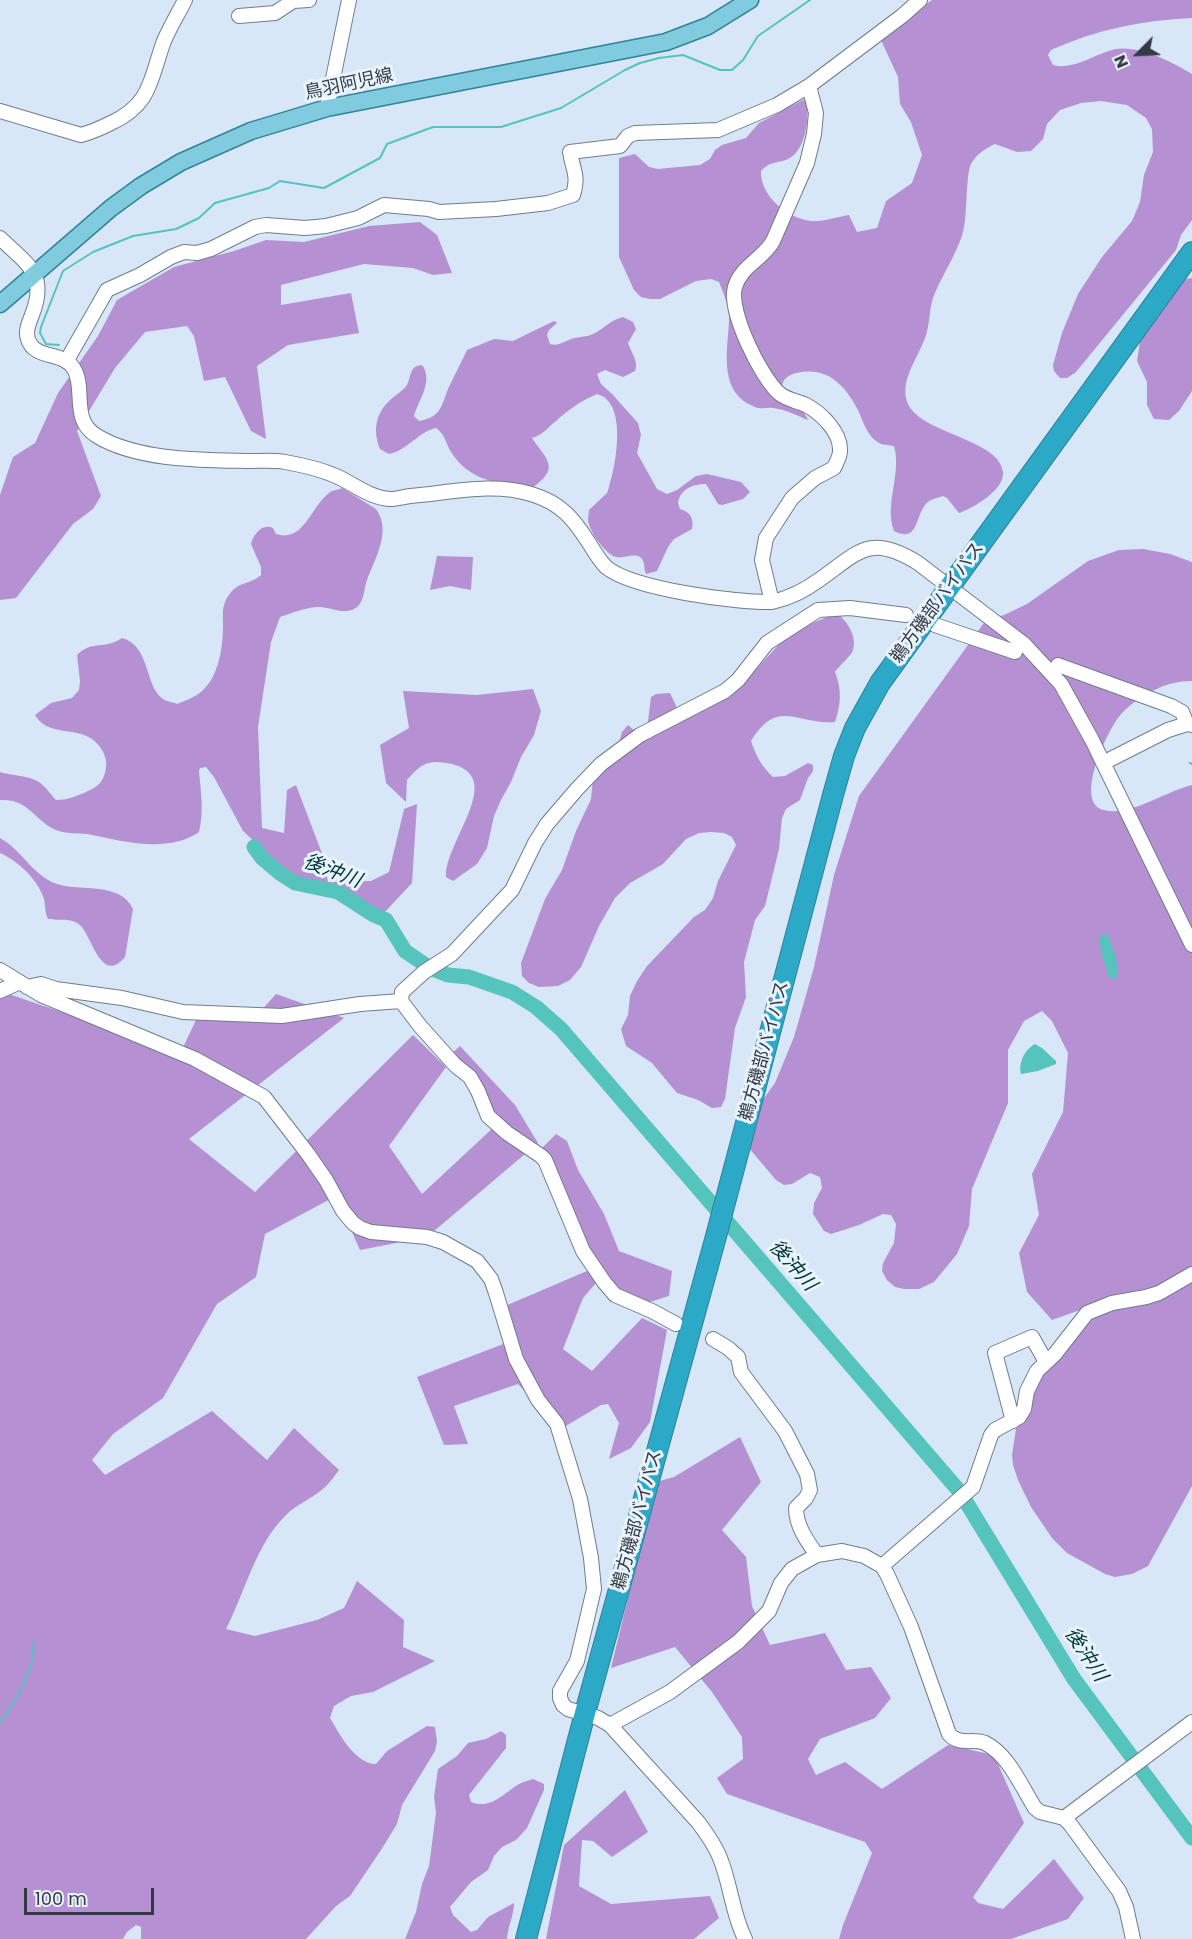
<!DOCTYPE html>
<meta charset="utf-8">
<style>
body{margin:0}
#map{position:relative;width:1192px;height:1939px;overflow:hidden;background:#d7e7f7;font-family:Poppins,sans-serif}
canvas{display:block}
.north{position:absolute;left:1108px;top:24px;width:60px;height:60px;-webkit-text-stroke:4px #e9f3fd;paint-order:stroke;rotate:246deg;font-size:16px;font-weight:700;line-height:24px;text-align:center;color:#333940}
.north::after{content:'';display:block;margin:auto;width:21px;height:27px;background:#333940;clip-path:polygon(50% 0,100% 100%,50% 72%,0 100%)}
.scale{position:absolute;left:24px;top:1888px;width:130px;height:27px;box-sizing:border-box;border:3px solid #333940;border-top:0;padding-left:8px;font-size:18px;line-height:21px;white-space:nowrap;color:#333940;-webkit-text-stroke:4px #e9f3fd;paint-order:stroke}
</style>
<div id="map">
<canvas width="1192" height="1939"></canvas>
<div class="north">N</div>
<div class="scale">100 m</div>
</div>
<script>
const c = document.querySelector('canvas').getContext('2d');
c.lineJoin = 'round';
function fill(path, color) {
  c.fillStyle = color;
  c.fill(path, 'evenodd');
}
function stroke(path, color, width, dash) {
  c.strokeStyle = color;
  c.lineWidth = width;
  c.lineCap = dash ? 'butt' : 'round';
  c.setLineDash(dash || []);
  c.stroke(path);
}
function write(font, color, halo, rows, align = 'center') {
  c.font = font + ' Poppins,"Noto Sans JP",sans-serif';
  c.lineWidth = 6;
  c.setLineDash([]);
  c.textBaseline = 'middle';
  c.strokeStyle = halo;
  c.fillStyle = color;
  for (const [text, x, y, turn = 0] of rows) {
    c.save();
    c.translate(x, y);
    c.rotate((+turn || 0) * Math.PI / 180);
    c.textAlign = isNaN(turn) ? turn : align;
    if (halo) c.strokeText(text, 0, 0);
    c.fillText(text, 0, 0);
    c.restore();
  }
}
fill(new Path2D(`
 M932,0h260v18c-49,2 -97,12 -141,32l-3,5 5,10c21,6 42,-12 63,-16 23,-4 57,13 76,25v146l-11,15 -5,15 -100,122 -9,6h-7l-6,-7 -1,-6 9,-32 16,-39 24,-37 30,-36 8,-19 4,-27 9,-23 -1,-23 -6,-11 -19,-13 -26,-4 -20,2 -21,7 -13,14 -4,15 -12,12 -14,1 -22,-8c-10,5 -18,9 -24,20 -5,10 -4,49 -7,63 -3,20 -23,50 -31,71 -4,12 -3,27 -8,40 -7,20 -28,46 -16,68 16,28 91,34 94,66 2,18 -30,36 -44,41l-12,-15 -4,-2c-6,2 -13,3 -18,9 -10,13 -7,38 -31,26 -10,-27 8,-57 0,-85 -4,-1 -10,-1 -13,-2 -14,-7 -17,-21 -23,-34 -13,-25 -31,-44 -61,-37 -7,1 -17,7 -14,15 4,13 21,20 25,32 -10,-4 -23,-11 -35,-12 -6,-1 -11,2 -18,-1 -36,-14 -28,-53 -26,-85 1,-13 -5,-28 -10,-40l-8,-3 -15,2 -36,18h-10l-9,-2 -7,-7 -15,-33v-99l16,-4 14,13 9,2 42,-4 10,-6 5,-9 7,-5 24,-7 13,-15 44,-23 4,1c2,19 -1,51 -21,59 -10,3 -17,2 -25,11 -1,25 26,47 50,50 11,1 26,-4 38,-6l8,17 20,-4 9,-27 26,-18 10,-28 -11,-33 -11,-18 -2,-27 -18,-39z
 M420,222l17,13 15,38 -19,2 -20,-7 -49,-4 -83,21v20l70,-12 8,40 -71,12 -31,21 9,73 -15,-8 -26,-54 -21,4 -10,-45 -7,-10 -42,6 -30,36 -38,63 24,65 -8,13 -20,15 -57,74 -16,2v-105l13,-38 22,-14 23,-50 40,-57 19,-36 57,-33 60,-16 32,-11 38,2 65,-16z
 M1192,278v113l-13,20 -10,9 -15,-1 -7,-14v-23l-10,-21 4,-26 45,-56z
 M623,317l10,5 3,7 -8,14c3,9 11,19 7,28l-12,6 -18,-7 -8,4 4,10 11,10 26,29 3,12 -4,18 20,36 10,5 10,-4 19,-14 11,-2 34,8 9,10 -7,7 -21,6 -4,-1 -12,-20c-13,0 -26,5 -28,19l2,6c10,3 14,9 12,20l-18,10 -6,8 -11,24 -11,3c-3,-6 0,-13 -6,-17 -8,-4 -16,2 -24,0 -11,-3 -27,-26 -28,-37 0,-4 1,-7 1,-10l18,-17 2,-6c7,-22 19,-85 -12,-93 -15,6 -29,16 -41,27 -9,7 -12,13 -24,17 16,23 28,30 0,50 -32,-5 -61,-5 -81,-36 -5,-8 -6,-18 -15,-24 -18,4 -28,22 -47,26l-9,-5c-7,-18 -5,-34 9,-48 6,-6 13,-9 18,-16 5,-10 2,-19 15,-20 12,16 -4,36 -8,51l5,5c22,-4 22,-14 29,-32 6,-13 13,-26 19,-39l27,-11 19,2 41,-20 3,2 -8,7 -2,5 3,9c8,2 11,-1 19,-4 7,-4 16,-2 24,-6 11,-5 17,-14 30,-17z
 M342,488l34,21c16,22 -1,49 -9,71 -4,11 -2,23 -13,29 -12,6 -25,-3 -37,-2 -13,1 -25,6 -37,10l-9,25 -13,85 4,101 22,5 3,-43 9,-5 27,71 5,26 43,-1 18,-9 15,-63 13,-5 -5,79 -28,30 -35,-21 -52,-15 -20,-14 -34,-32 -29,-54 -8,-10 -6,1 -1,3c2,22 5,40 0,61 -33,22 -76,9 -112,2 -9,-1 -19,0 -28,-3 -24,-8 -29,-33 -59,-31v-28c12,4 28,3 39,10 7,5 12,13 17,18 13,0 24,-5 36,-11 9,-4 13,-12 14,-22 1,-7 -1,-11 -4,-17 -17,-29 -52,-9 -67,-35l16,-12 21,-5 7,-8 1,-9 -3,-26c14,-15 28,-5 45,-17 29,8 22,48 41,61 4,3 10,3 14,5 8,-3 18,-7 25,-13 17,-15 21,-44 21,-66 0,-8 -1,-15 2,-23 11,-23 22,-15 36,-27v-8l-10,-23c2,-9 11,-21 22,-16l3,6c28,9 35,-28 53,-41 3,-3 8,-3 13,-5z
 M1143,549l27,5 22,8v119c-26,0 -51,13 -70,32 -13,13 -50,90 -18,97 26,7 62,-19 88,-25v701l-44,80 -16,8 -17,3 -10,-3 -38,-21 -15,-15 -21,-31 -13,-27 -5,-15 -1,-10 5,-33 7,-27 71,-79 -15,-6 -28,10 -25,-28 -8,-39 20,-38 -7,-41 31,-62 5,-59 -16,-32 -10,-10 -18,10 -16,29v53l-36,86 -3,37 -12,28 -23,28 -15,7h-15l-9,-2 -8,-7 -5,-9 1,-8 11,-20 2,-19 -5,-9 -8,-1 -24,11 -28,9 -7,-3 -11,-17 1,-11 8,-15 -2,-11 -10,-4 -18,11 -8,1 -8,-5 -28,-33 9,-39 18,-25 19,-46 20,-70 20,-92 25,-79 127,-176 18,-5 23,-11 61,-43 31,-11z
 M437,556l36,1 -2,33 -21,-4 -20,4z
 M836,613c11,7 21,23 17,37 -1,5 -14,16 -18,22 7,18 6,32 0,50 -38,3 -57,-25 -84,19 5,15 11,26 22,36l12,-1 23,-13 5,2v6l-5,7 -8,22 -14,9 -4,9 -3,31 -14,57 -10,14 -11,42 2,35 -11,31 -10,71 -4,8 -9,1 -14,-8 -21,-7 -25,-30 -26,-17 -5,-17 7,-14 2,-19 7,-15 10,-15 47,-49 11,-7 8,-12 5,-17 18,-36 -4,-8 -8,-4 -13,-1 -12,1 -13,6 -23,25 -33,19 -15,15 -16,28 -18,41 -11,13 -12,6 -19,1 -10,-4 -7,-7 -1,-13 24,-64 17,-29 14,-39 15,-32 2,-20 25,-33 4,-14 6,-7 9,8 10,-4 4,-32 5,-3 14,-1 7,15 8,7 52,-25 45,-49 31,-18z
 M533,689l8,22 -7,24 -13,22 -10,25 -10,18 -7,16 -7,32 -10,16 -24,17 -7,-4c-1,-39 70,-109 -8,-115 -15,-1 -22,8 -31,18l-1,22 -20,-19 -6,-38 29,-17 -6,-37 74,4z
 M0,838c22,12 32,37 57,46 24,8 63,-3 76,25l-8,48c-24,28 -32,-19 -45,-32 -9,-8 -21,-4 -32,-6 -4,-9 -2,-16 -5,-23 -7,-18 -25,-35 -43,-43z
 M0,991l111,38 68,27 17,-36 56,1 24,-27 68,24 -155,121 66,53 158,-157 33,32 -57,79 33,48 73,-68 -46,-70 11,-10 55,59 23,38 -111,94 -67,13 -24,-54 -71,38 -9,43 -39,27 -54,94 -50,36 -21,26 13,15 107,-64 55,49 27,-32 45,42c-5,6 -9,13 -15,18 -11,10 -27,16 -38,27 -30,29 -41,77 -60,114l29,7 62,-16 27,-12 13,-27 47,39 -1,27 32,14 -62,31 -22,4 -17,10 -4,12c9,15 25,46 46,46l11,-13 40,-25 8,1 2,15 -2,9 -33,54 -5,19 -16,26 -31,46 -14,10 -30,33h-165v-12l-5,-2 -9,7 -4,7h-123z
 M556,1134l11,7 11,29 26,44 15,37 53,20 -3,25 -35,11 -32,-25 -6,1 -13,15 -20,51 29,22 50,-53 25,12 -17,92 -19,26 -22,11 10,-36 -11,-19 -7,1 -37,22 -16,-11 -30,-32 -64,22 14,38 -24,1 -27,-68 89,-34 -1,-37 89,-38 -53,-119z
 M740,1437l21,45 -39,48 24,27 6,49 18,39 55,-12 21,37 25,-3 20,31 -16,20 -55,21 -12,20 8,16 29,-13 37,27 66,-44 46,10 30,68 -51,74 5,6 25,6 51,-50 30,39 -16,21 -57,20h-172l4,-14 29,-72 -7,-11 -138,-48 -10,-16 26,-19 -1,-22 -30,-45 -37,-45 -64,21 45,-186 18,-5z
 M501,1731l5,4v13l-37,47 2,7c20,8 33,-9 48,-18 4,-2 10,-4 14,-5l11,5v6l-17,38 -11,12 -14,7 -8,9 -6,14 -17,12 -21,25 3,8 18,17 6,-2 11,-13 26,-14c0,12 -6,23 -7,36h-102l11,-27 6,-28 7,-18 7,-53 -2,-16 4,-28 19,-13 11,-13 18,-4z
 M625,1790l23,42 -36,25 -19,-16 -11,-1 -3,46 32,18 99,-8 9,22 -25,21h-148l18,-94z`), '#b590d2');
fill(new Path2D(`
 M1102,934l6,1 8,22 2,19 -4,3 -5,-2 -7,-22 -3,-17z
 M1035,1044l7,4 14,13v3l-18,7 -17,3c-3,-11 4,-25 14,-30z`), '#55c4bc');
stroke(new Path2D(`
 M59,345l-13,-1 -6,-11 1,-6 22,-56 30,-19 40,-16 43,-7 23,-11 16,-15 54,-15 11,-7 44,7 56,-30 7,-14 46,-17h68l60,-19 64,-38 15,-7 19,-5 24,-3 37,15h12l11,-10 15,-24 52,-36
 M1190,763l2,1
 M0,1723c14,-20 37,-57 33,-81`), '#55c4bc', 2);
stroke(new Path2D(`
 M254,847l8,11 19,16 14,9 43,9 34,22 14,6 19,31 25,17 18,7 21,2 43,15 24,15 25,22 399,463 114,187 118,159`), '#55c4bc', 15);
const minor = new Path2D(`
 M239,16l36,-3 18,-12 16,-1
 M327,108l22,-108
 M0,111l81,24c11,-3 20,-7 30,-12 41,-19 39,-44 53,-82 6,-14 14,-27 21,-41
 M0,238c28,27 48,36 32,77 -3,8 -7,16 -4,24 6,21 36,12 46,30 12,20 -4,51 23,67 41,25 107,24 153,25 12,0 24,-1 35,1 17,3 35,7 51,14 18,8 34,22 54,23 6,0 13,-2 20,-3 39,-3 82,-14 121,-2 30,9 42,24 58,49 5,8 10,17 17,24 26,22 131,36 166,35 18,-4 32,-11 47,-22 40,-28 50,-47 99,-17l106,81 37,40 31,56 100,205
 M67,360l40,-70 33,-15 31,-18 13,-5 13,1 14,-4 44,-22 11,-2 39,3 21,-2 32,-8 26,-13 45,4 10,3 57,-3 52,-6 25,-8c6,-20 0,-24 -3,-43l50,-6 8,-10 7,-3 83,-3 59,-25 32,-19 93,-70 18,-16
 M772,602l-10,-42 4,-22 26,-40 23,-20 19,-10c2,-5 6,-11 6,-17 1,-19 -19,-38 -34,-46 -9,-4 -18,-5 -26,-11 -19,-16 -52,-83 -45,-107 6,-21 28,-28 38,-46l34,-78 7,-29 2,-21 -7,-27
 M935,625l80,27
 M1058,665l113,41 11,6 5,12 5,1
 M1103,763l65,-33 19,-6
 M0,970l41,25 154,64 69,38 44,57 18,26 17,31 10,12 7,5 11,4 56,5 16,5 34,19 14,18 5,14 20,66 22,41 19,24 23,75 11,59 3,31 -17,72 -17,30v7l3,7 5,4 30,9 12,7 88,97c9,12 17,23 22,36 11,27 12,55 25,81
 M27,987l14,-3 15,5 66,9 61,14 99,4 78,-12 41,-3
 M0,991l20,-9
 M676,1324l-24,-13 -37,-16 -11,-13 -21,-31 -38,-91 -4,-4 -34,-23 -19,-17 -10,-25 -8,-14 -15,-12 -35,-39 -19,-25 1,-9 22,-20 28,-18 60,-64 23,-47 12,-19 30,-35 24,-25 39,-29 85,-44 13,-11 29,-37 51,-33 32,-2 56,7
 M713,1339l15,9 10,9 3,15 44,59 22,43 3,16 -4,8 -10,10c0,18 11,33 21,47
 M1013,1421l-18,-68 37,-16 14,25
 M882,1566l91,-79 18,-52 4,-5 24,-13 5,-8 3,-18 10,-20 18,-17 32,-41 25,-10 34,-6 13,-4 33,-19
 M610,1725l60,-33 68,-50 31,-31 12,-28 11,-14 25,-14 25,-4 22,5 18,10 5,8 24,53 38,107c10,12 24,4 36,9 24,12 36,43 50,65l5,4 24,6 6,6 49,67 7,16 7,32
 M1064,1818l128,-96`);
const major = new Path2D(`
 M0,304l111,-96 30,-22 40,-24 70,-31 76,-23 339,-66 42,-16 42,-26`);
const highway = new Path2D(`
 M526,1939l59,-226 130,-473 118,-445 11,-39 11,-28 25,-45 312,-431`);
stroke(minor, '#6f7d8c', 16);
stroke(major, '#2f8298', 19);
stroke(highway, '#2f8298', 22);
stroke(minor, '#fff', 14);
stroke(major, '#81cbde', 16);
stroke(highway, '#2da9c8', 20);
write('18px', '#333940', '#e9f3fd', [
 ["鳥羽阿児線",349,85,-12],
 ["鵜方磯部バイパス",938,603,-54],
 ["鵜方磯部バイパス",765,1051,-75],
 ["鵜方磯部バイパス",638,1520,-75]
]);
write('italic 20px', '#003734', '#e9f3fd', [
 ["後沖川",332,872,21],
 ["後沖川",792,1266,49],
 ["後沖川",1085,1655,57]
]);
</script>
